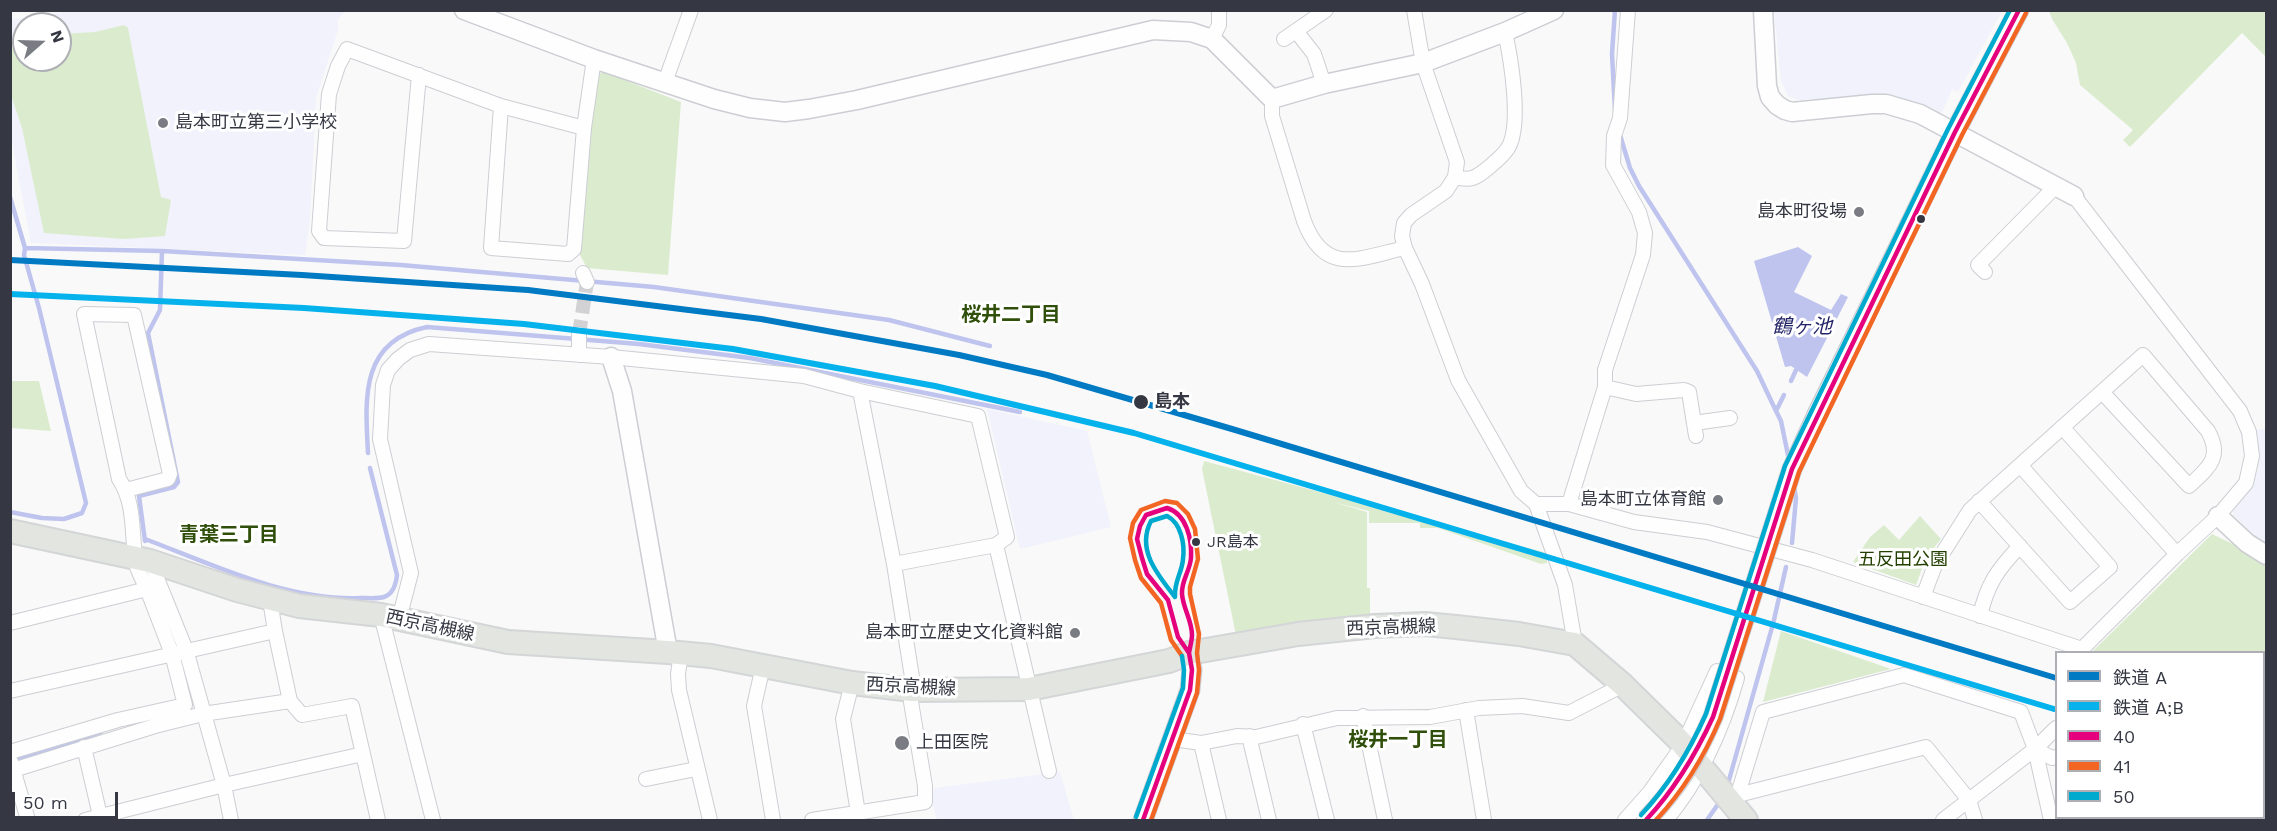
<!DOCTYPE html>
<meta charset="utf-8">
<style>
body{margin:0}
#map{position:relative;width:2277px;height:831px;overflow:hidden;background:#f9f9f9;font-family:"Work Sans","Noto Sans JP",sans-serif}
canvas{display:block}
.frame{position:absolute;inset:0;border:12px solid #353843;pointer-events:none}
.legend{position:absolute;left:2055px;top:651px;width:210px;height:168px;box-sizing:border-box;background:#fff;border:2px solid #aeafb4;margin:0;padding:8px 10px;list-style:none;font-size:18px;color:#353843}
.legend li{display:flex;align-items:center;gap:12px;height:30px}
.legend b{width:30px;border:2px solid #aeafb4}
.north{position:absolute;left:12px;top:12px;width:60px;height:60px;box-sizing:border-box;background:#fff;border:2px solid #aeafb4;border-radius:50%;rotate:70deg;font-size:16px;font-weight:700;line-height:24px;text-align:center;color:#353843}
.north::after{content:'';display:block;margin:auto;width:21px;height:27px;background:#7a7c83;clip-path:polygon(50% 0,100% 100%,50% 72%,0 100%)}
.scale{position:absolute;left:12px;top:792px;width:106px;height:27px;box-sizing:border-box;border:3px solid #353843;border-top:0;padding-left:8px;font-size:18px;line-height:21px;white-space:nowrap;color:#353843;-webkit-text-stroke:4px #fff;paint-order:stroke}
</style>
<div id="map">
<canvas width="2277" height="831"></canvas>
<div class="frame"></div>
<ul class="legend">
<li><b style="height:8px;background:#007ac2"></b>鉄道 A</li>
<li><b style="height:8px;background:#05b2ec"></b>鉄道 A;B</li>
<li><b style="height:8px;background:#e5007d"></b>40</li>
<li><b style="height:8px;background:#f26522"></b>41</li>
<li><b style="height:8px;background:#00a9ce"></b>50</li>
</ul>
<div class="north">N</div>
<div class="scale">50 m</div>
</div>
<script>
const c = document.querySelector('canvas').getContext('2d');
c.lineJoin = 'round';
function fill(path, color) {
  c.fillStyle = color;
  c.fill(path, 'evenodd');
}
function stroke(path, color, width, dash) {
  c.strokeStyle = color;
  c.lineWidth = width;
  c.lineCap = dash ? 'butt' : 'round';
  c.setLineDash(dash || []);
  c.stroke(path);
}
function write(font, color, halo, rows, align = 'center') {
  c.font = font + ' "Work Sans","Noto Sans JP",sans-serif';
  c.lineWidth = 6;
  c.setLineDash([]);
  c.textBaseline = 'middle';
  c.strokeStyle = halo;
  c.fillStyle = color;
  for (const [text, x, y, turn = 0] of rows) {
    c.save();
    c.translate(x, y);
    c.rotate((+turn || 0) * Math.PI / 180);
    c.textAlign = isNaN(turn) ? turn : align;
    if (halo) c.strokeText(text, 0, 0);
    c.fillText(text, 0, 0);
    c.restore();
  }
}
fill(new Path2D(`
 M80,10l265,1 -7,8v11l-22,68 -6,122 -5,35 -274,-12 -20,-106 -1,-117zM24,24h36v36h-36z
 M1774,11h228l-44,81 -6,-3 -11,26 -60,-19 -84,4 -9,-4 -7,-15z
 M987,409l100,22 24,96 -91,22z
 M2266,428v119l-32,-32 -2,-5 16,-19 10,-21 1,-19 -3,-21z
 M1060,772l14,48h-137l-7,-25 5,-7z`), '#f1f2fb');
fill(new Path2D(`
 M2049,11h217v46l-24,-24 -112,114 -7,-7 10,-10 -53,-45 -4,-22 -9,-20 -15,-24z
 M124,25l4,3 33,169 10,3 -6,36 -41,3 -80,-6 -22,-105 -11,-33v-48l13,-5v18h36v-26l35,-2z
 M604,72l77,30 -13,173 -81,-7 -7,-13 16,-180z
 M11,381h28l12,50 -40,-3z
 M1204,461l343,92v10l-6,1 -103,-36h-18v-5h-51v-12l-36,-9 34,10v76h3v29l-133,23 -35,-171z
 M1920,516l21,23 -15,19 -10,27 -63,-23 17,-25 14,-12 15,15z
 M2212,534l54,26v148l-2,-1v-55h-172z
 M1781,631l110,38 -128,33z`), '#dbecce');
fill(new Path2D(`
 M1798,247l14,9 -18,36 37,18 10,-16 7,3 -41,80 -16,-11 -6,1 -31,-106z`), '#bec4ee');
stroke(new Path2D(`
 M1615,110l-3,-56 3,-44
 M1620,135l10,33 9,18 118,185 19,40
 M10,197l15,51 -1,7 15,53 47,195 -4,10 -18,6 -22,-1 -32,-6
 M25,248l137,3 239,14 253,22 235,33 101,26
 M1791,381l5,-11
 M1784,395l-8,16 5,10 8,39
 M368,453c-3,-55 -8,-112 59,-126l212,17 111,14 270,54
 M145,539c69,26 141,62 216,59 7,0 16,1 23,-1 9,-3 12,-13 13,-22l-27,-107
 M145,541l-6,-45 35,-9 4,-5 -30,-149 12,-23 2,-59
 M1792,543l4,-45 -2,-12
 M145,567l7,18
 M12,761l89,-29
 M1727,787l46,-163 13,-57
 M1707,820l14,-20`), '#bec4ee', 4.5);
stroke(new Path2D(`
 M579,334l8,-52`), '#d2d2d5', 14, [14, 7]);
const minor = new Path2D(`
 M1414,10l9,53 34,99 -2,15 -9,14 -35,24 -7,8 -2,13 3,12 17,36 36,96 63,111 15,13 29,81 10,59
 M1296,31l18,23 10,30
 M1212,39l7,-14v-15
 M1284,39l42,-29
 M419,75l-15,166 -80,-3 -5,-7 10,-137 9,-28 9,-17 154,57 83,22
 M665,82l26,-72
 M1272,99v17l32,105c21,56 55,37 101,27
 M501,106l-10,142 77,6 6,-5 10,-121 10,-69
 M1455,177c16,4 21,1 33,-9 7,-6 15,-12 20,-20 14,-23 3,-89 -3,-116
 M2074,196l166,215 9,21 3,24 -6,27 -28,33 -41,38 -95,95 -1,3
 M1985,272l-7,-7 78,-79
 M583,273l4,9
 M579,334v21
 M1605,387l31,7 48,-4 5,2 7,44
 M1694,423l36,-5
 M2062,427l115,127
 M126,490l42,-11 2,-5 -36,-159 -50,-1 35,165c17,25 12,56 17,83 1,9 7,18 11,27
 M1979,501l91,101 40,-35 -90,-102
 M1536,504h33l65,18 73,10 105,28 270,89
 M1569,504l36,-117v-17l38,-115 2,-22 -6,-21 -26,-47 1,-29 6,-18 8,-108
 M996,545l53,226
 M150,561l36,89 38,135 7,35
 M1923,597l12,-32 35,-55 173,-155 65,76c15,27 0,37 -19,55l-87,-94
 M381,615l52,205
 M1980,616c7,-32 18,-47 40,-70
 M399,619l12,-46 -31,-134 3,-54 5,-15 10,-11 12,-9 19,-6 182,13 193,19 56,15 118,25 29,121 -11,8 -102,19
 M10,623l137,-34 25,65 13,51 -67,15 -108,32
 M681,653l-3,21 1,16 31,130
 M763,666l-9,40 19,114
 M852,683l-9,36 15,94
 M10,691l265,-60 -5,-31
 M290,701l12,14 50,-9 11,48
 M1466,710l18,110
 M1363,716l22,104
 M1303,724l24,96
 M1249,736l20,84
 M1173,739l28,4 36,-7 19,1 81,-19 93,-1 49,-9 43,-2 47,7 54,-28
 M1201,743l18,77
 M84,747l17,73
 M2035,749l17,9 4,-1
 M11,762l17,58
 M10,771l145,-45 48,-12 87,-13 -15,-70
 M646,779l50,-10
 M1738,795l188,-48 43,53 6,20
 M2264,796l2,3
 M1734,807l29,-95 141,-37 117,37 14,37 16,71
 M2124,818v2
 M2196,818l1,2
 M85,820l139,-35 139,-31 15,66
 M812,820l113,-18v-16l-14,-84 1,-25 -18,-113 -34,-173
 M1625,820l24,-27 34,-48 34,-74 20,7c-15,53 -36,100 -71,142
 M1943,820l92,-71 21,-21`);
const tertiary = new Path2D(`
 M464,10l130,49 120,40 36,9 35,4 24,-3 48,-9 296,-70 38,2 21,7 60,60 52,-15 99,-21 82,-31 49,-22
 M1763,10l4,76 3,11 7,8 8,5 7,2 80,-8h14l34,10 154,82
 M611,357l11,34 46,261
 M1818,412l137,-280 64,-122
 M2218,516l29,27 19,12
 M1143,820l47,-130 2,-20 -3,-17`);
const primary = new Path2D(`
 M10,531l140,30 87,29 62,16 82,9 127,27 160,10 43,4 141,27 60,7 117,-1 140,-28 20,-8 109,-19 77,-8 50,-2 31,3 63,7 56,10 48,41 56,55 67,80`);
stroke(minor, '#ccced3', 16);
stroke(tertiary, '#ccced3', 21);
stroke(primary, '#d4d5d7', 26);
stroke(minor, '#fefefe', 14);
stroke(tertiary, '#fefefe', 18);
stroke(primary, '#e2e5e0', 22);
const tertiaryBridge = new Path2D(`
 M1646,820c33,-34 48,-60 67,-103l79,-248 26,-57`);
stroke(tertiaryBridge, '#ccced3', 21, []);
stroke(tertiaryBridge, '#fefefe', 18);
stroke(new Path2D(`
 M1167,508c20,6 25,32 24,50 -1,13 -10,23 -9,36 1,14 10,27 10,41 0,5 -2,12 -3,18l-11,-16 -10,-37 -21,-26 -5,-16 -5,-19 3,-13 6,-11z
 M1143,820l47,-130 2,-20 -3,-17
 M1646,820c29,-31 49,-64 67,-103l79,-248 163,-337 64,-122`), '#e5007d', 4.5);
stroke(new Path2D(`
 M1151,820l46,-127 2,-23 -2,-17 2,-19 -9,-40v-7l8,-28 -3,-30 -7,-15 -11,-11 -12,-2 -24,9 -8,13 -3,15 5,22 6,18 20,25 10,37 11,16
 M1656,820c28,-30 48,-63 64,-101l79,-247 163,-337 64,-122`), '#f26522', 4.5);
stroke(new Path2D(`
 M1167,516c14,7 18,28 16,43 -1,14 -9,22 -8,38 -17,-22 -39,-47 -24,-76z
 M1641,815c28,-30 48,-63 65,-101l79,-248 163,-337 62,-119
 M1136,817l47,-129 1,-18 -2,-14`), '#00a9ce', 4.5);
stroke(new Path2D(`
 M10,260l292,15 226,15 233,29 198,36 88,20 185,54 824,249`), '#007ac2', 6);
stroke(new Path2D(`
 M10,294l294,14 220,16 209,25 202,37 199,47 920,276`), '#05b2ec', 6);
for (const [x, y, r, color] of [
 [163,123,6,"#7a7c83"],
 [1859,212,6,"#7a7c83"],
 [1921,219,5,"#353843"],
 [1141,402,8,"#353843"],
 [1718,500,6,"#7a7c83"],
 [1196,542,5,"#353843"],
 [1075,633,6,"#7a7c83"],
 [902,743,8,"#7a7c83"]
]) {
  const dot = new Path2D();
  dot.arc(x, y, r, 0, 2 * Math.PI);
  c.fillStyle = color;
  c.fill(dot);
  stroke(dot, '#fff', 2);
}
write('16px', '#353843', '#fff', [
 ["JR島本",1207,542]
], 'left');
write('18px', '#353843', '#fff', [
 ["島本町立第三小学校",175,123,"left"],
 ["島本町役場",1847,212],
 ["島本町立体育館",1706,500],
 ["島本町立歴史文化資料館",1063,633],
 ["上田医院",916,743,"left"]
], 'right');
write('bold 18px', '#353843', '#fff', [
 ["島本",1154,402]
], 'left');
write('18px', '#244001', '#fff', [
 ["五反田公園",1903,560]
]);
write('18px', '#353843', '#fff', [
 ["西京高槻線",430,626,12],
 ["西京高槻線",1391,628,-2],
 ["西京高槻線",911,687,3]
]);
write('bold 20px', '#2f4f0a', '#fff', [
 ["桜井二丁目",1011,315],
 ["青葉三丁目",229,535],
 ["桜井一丁目",1398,740]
]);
write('italic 20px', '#242568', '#fff', [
 ["鶴ヶ池",1802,327]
]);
</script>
